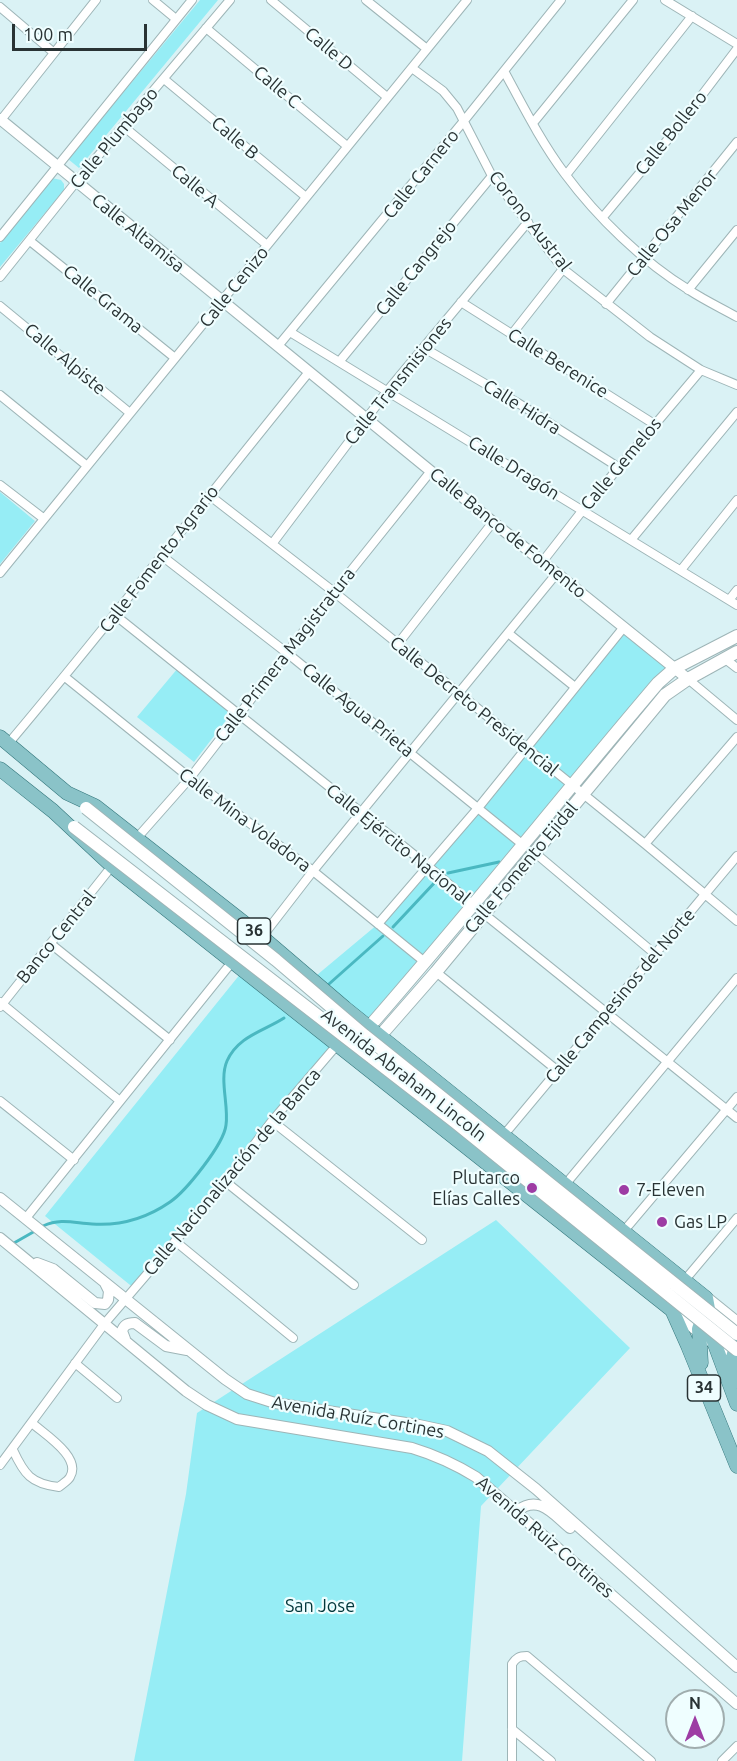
<!DOCTYPE html>
<meta charset="utf-8">
<style>
body{margin:0}
#map{position:relative;width:737px;height:1761px;overflow:hidden;background:#daf2f5;font-family:Ubuntu,sans-serif}
canvas{display:block}
.north{position:absolute;left:665px;top:1689px;width:60px;height:60px;box-sizing:border-box;background:#effeff;border:2px solid #a0adae;border-radius:50%;rotate:0deg;font-size:16px;font-weight:700;line-height:24px;text-align:center;color:#293334}
.north::after{content:'';display:block;margin:auto;width:21px;height:27px;background:#9d3ca4;clip-path:polygon(50% 0,100% 100%,50% 72%,0 100%)}
.scale{position:absolute;left:12px;top:24px;width:135px;height:27px;box-sizing:border-box;border:3px solid #293334;border-top:0;padding-left:8px;font-size:18px;line-height:21px;white-space:nowrap;color:#293334;-webkit-text-stroke:4px #effeff;paint-order:stroke}
</style>
<div id="map">
<canvas width="737" height="1761"></canvas>
<div class="north">N</div>
<div class="scale">100 m</div>
</div>
<script>
const c = document.querySelector('canvas').getContext('2d');
c.lineJoin = 'round';
function fill(path, color) {
  c.fillStyle = color;
  c.fill(path, 'evenodd');
}
function stroke(path, color, width, dash) {
  c.strokeStyle = color;
  c.lineWidth = width;
  c.lineCap = dash ? 'butt' : 'round';
  c.setLineDash(dash || []);
  c.stroke(path);
}
function write(font, color, halo, rows, align = 'center') {
  c.font = font + ' Ubuntu,sans-serif';
  c.lineWidth = 4.5;
  c.setLineDash([]);
  c.textBaseline = 'middle';
  c.strokeStyle = halo;
  c.fillStyle = color;
  for (const [text, x, y, turn = 0] of rows) {
    c.save();
    c.translate(x, y);
    c.rotate((+turn || 0) * Math.PI / 180);
    c.textAlign = isNaN(turn) ? turn : align;
    if (halo) c.strokeText(text, 0, 0);
    c.fillText(text, 0, 0);
    c.restore();
  }
}
fill(new Path2D(`
 M200,0h18l-139,168 -11,-9z
 M52,178l9,2 3,4v6l-64,77v-24z
 M0,492l35,29 -35,43z
 M624,627l51,41 -306,359 -52,-52 61,-51z
 M178,668l53,46 -37,48 -57,-45z
 M241,973l92,71 -198,245 -90,-73z
 M496,1220l134,128 -149,158 -19,255h-328l52,-267 11,-81z`), '#96edf5');
stroke(new Path2D(`
 M448,873l51,-11
 M393,927l44,-47
 M329,984l54,-48
 M43,1226c18,-8 31,-3 49,-2 29,2 55,-6 78,-22 16,-11 54,-58 56,-77 3,-19 -7,-46 1,-64 11,-25 37,-30 57,-43
 M14,1243l21,-12`), '#4ab8c1', 3);
const minor = new Path2D(`
 M153,0l23,19
 M271,0l116,97
 M366,0l61,49
 M665,0l72,44
 M0,7l53,45
 M206,28l141,118
 M412,68l31,23 14,17 35,68 71,93 87,68 51,33 36,15
 M504,71c19,35 37,71 61,103 32,43 78,88 124,116 15,10 32,18 48,27
 M164,79l142,118
 M1,120l95,-120
 M533,123l100,-123
 M123,126l144,119
 M566,175l126,-159
 M603,217l71,-85 63,-83
 M0,237l192,-237
 M30,241l145,117
 M0,277l76,-95 154,-182
 M688,290l49,-60
 M461,302l193,122
 M606,304l131,-162
 M0,306l130,107
 M290,332l447,273
 M512,334l51,-65
 M278,346l185,-224 98,-122
 M424,348l94,55 100,64
 M339,362l153,-186
 M0,395l86,70
 M0,485l43,33
 M209,495l125,97 311,252 92,77
 M631,540l106,-128
 M272,544l116,-154 140,-168
 M162,556l125,97 235,191
 M543,561l39,-50 119,-141
 M681,570l56,-70
 M0,573l467,-573
 M729,600l8,-10
 M115,615l313,251 45,39 264,213
 M508,633l67,54
 M397,645l96,-123
 M724,658l13,10
 M65,677l125,101 123,93 113,92
 M688,679l49,41
 M8,744c103,-122 200,-248 301,-372
 M137,838l53,-60 144,-186 97,-121
 M645,844l92,-107
 M534,852l121,102
 M378,924l100,-116 146,-181
 M262,937l51,-66 244,-298
 M51,944l119,96
 M436,972l122,99
 M0,1002l120,99
 M0,1007l112,-141
 M0,1101l74,59
 M272,1121l150,119
 M503,1136l234,-280
 M226,1182l128,103
 M564,1186l173,-208
 M26,1218l206,-256
 M623,1232l114,-135
 M175,1241l118,97
 M684,1281l53,-63
 M75,1363l42,35
 M13,1450c11,24 18,34 46,37 3,-3 9,-6 11,-10 12,-20 -26,-43 -38,-54
 M0,1465l105,-142 121,-141 46,-61 65,-76
 M512,1729l39,32
 M512,1761v-97c4,-6 7,-8 15,-8l124,105
 M722,1761l15,-15`);
const tertiary = new Path2D(`
 M0,119l493,403 195,157
 M0,1198l225,181 22,15 28,9 144,22 28,6 41,20 48,38 201,178
 M0,1238l186,153 21,14 30,14 175,29c23,7 43,16 64,29l261,227
 M37,1263l16,6 42,34 10,1 3,-4 1,-9 -4,-8
 M125,1339l-3,-8c2,-6 5,-8 13,-8l31,23 21,4
 M517,1511c22,-17 36,3 53,17`);
const secondary = new Path2D(`
 M347,1052c107,-120 207,-247 311,-369l17,-15 62,-32
 M359,1060l77,-88 229,-277 23,-16 49,-27
 M706,1298l31,25
 M672,1310l65,51`);
const primary = new Path2D(`
 M0,737l67,56 28,13 167,131 83,71 361,290 8,44 23,62
 M0,769l53,42 59,55 560,444 16,36 49,120
 M701,1363l-2,-34 6,-17
 M732,1383l1,-25 4,-16`);
stroke(minor, '#9eb5b7', 10);
stroke(tertiary, '#9eb5b7', 12);
stroke(secondary, '#9eb5b7', 14);
stroke(primary, '#35777c', 15);
stroke(minor, '#fff', 8);
stroke(tertiary, '#fff', 10);
stroke(secondary, '#fff', 12);
stroke(primary, '#8ac3c8', 14);
const secondaryBridge = new Path2D(`
 M86,808l190,152 88,75 373,299
 M74,827l381,295 282,228`);
stroke(secondaryBridge, '#9eb5b7', 14, []);
stroke(secondaryBridge, '#fff', 12);
for (const [x, y, r, color] of [
 [532,1188,6,"#9d3ca4"],
 [624,1190,6,"#9d3ca4"],
 [662,1222,6,"#9d3ca4"]
]) {
  const dot = new Path2D();
  dot.arc(x, y, r, 0, 2 * Math.PI);
  c.fillStyle = color;
  c.fill(dot);
  stroke(dot, '#effeff', 2);
}
for (const [x, y, w] of [
 [254,931,33],
 [704,1388,33]
]) {
  const box = new Path2D();
  box.roundRect(x - w / 2, y - 13, w, 26, 4.5);
  c.fillStyle = '#effeff';
  c.fill(box);
  stroke(box, '#293334', 1.5);
}
write('bold 16px', '#293334', null, [
 ["36",254,931],
 ["34",704,1388]
]);
write('18px', '#293334', '#effeff', [
 ["Calle D",329,49,40],
 ["Calle C",277,87,40],
 ["Calle Bollero",671,133,-51],
 ["Calle Plumbago",114,138,-50],
 ["Calle B",235,138,40],
 ["Calle Carnero",421,174,-51],
 ["Calle A",195,186,40],
 ["Corono Austral",530,221,52],
 ["Calle Osa Menor",672,223,-51],
 ["Calle Altamisa",138,233,39],
 ["Calle Cangrejo",416,268,-51],
 ["Calle Cenizo",234,287,-51],
 ["Calle Grama",103,299,39],
 ["Calle Alpiste",65,359,40],
 ["Calle Berenice",558,363,32],
 ["Calle Transmisiones",398,381,-51],
 ["Calle Hidra",522,407,32],
 ["Calle Gemelos",621,464,-50],
 ["Calle Dragón",514,468,32],
 ["Calle Banco de Fomento",508,533,39],
 ["Calle Fomento Agrario",159,559,-52],
 ["Calle Primera Magistratura",285,655,-52],
 ["Calle Decreto Presidencial",474,706,39],
 ["Calle Agua Prieta",358,710,39],
 ["Calle Mina Voladora",245,820,37],
 ["Calle Ejército Nacional",398,844,39],
 ["Calle Fomento Ejidal",521,868,-50],
 ["Banco Central",56,937,-51],
 ["Calle Campesinos del Norte",620,996,-50],
 ["Avenida Abraham Lincoln",404,1075,38],
 ["Calle Nacionalización de la Banca",232,1172,-50],
 ["Avenida Ruíz Cortines",358,1417,10],
 ["Avenida Ruiz Cortines",545,1537,41]
]);
write('18px', '#293334', '#effeff', [
 ["Plutarco",520,1178,"right"],
 ["Elías Calles",520,1199,"right"],
 ["7-Eleven",636,1190],
 ["Gas LP",674,1222]
], 'left');
write('18px', '#02383c', '#effeff', [
 ["San Jose",320,1606]
]);
</script>
